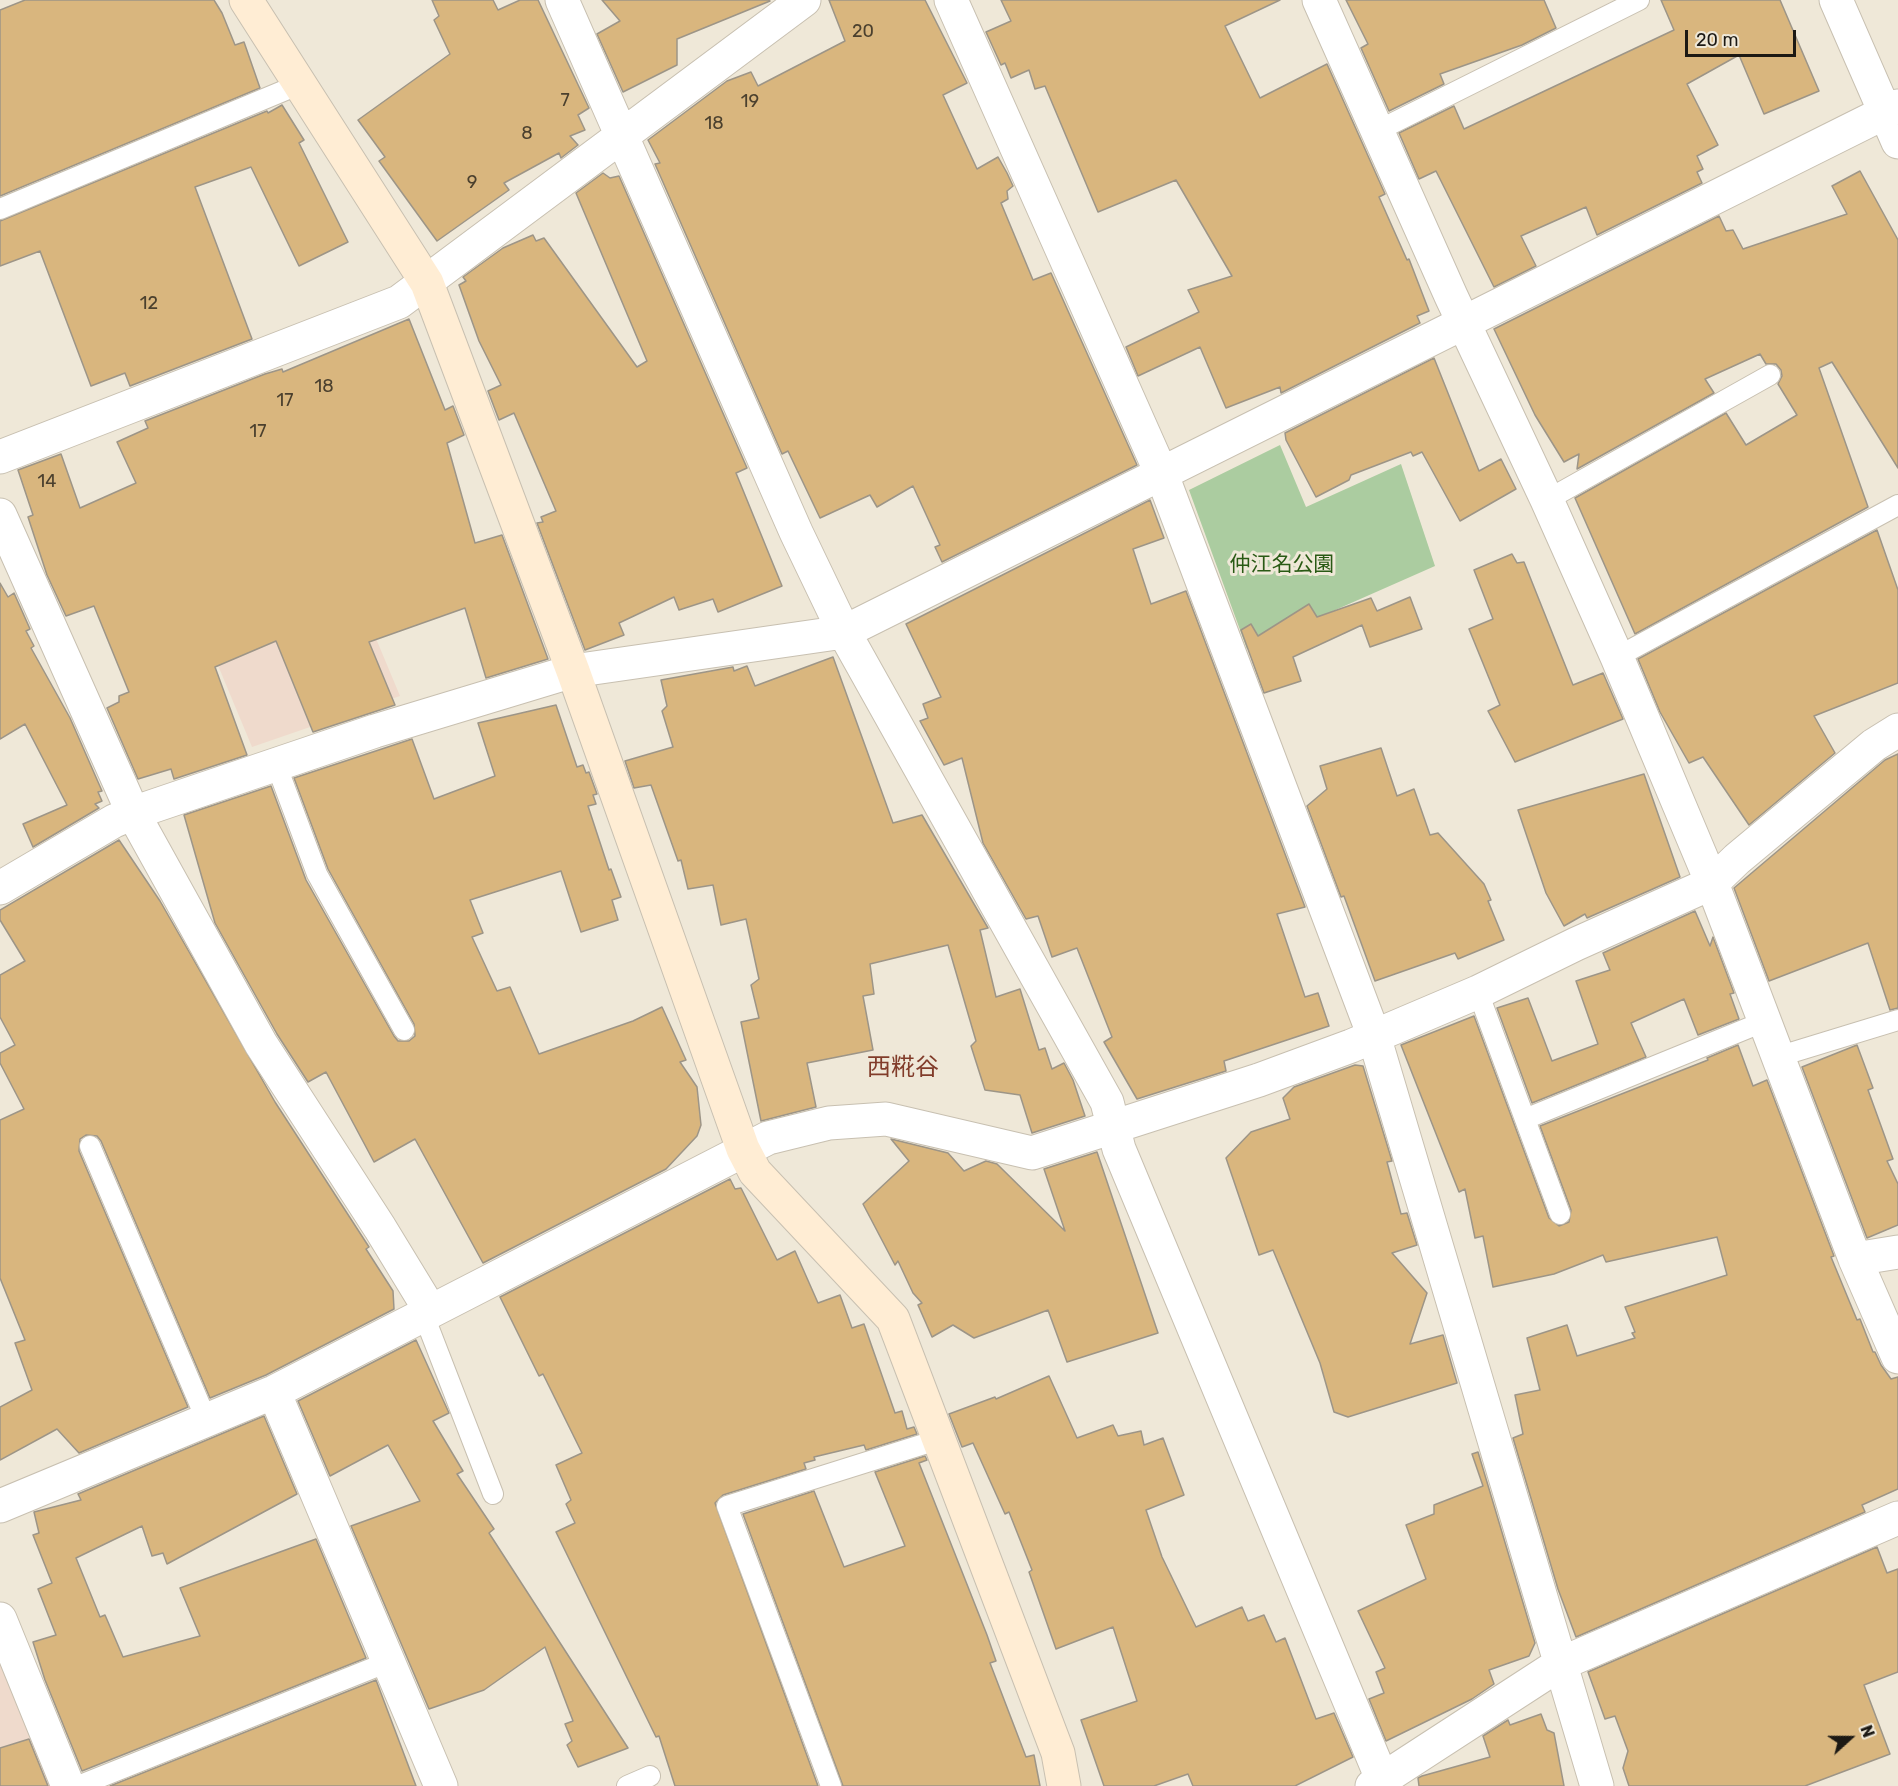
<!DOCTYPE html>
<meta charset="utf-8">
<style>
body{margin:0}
#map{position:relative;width:1898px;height:1786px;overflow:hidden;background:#efe8d8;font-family:Rubik,sans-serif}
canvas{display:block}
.north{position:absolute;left:1820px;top:1708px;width:60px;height:60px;-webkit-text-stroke:4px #efe8d8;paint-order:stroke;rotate:69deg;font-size:16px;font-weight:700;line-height:24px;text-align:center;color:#1c1914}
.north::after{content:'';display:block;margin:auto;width:21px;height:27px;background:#1c1914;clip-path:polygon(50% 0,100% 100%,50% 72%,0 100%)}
.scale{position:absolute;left:1685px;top:30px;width:111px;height:27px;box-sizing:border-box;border:3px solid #1c1914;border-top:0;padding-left:8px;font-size:18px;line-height:21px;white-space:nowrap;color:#1c1914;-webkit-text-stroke:4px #efe8d8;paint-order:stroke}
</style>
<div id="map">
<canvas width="1898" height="1786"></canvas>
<div class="north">N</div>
<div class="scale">20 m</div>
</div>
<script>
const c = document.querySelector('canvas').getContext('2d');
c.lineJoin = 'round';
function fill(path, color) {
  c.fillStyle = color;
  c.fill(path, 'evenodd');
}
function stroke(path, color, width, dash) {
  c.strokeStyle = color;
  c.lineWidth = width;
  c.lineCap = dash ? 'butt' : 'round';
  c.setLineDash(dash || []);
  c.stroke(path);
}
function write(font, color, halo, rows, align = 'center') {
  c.font = font + ' Rubik,"Noto Sans JP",sans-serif';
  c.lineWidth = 6;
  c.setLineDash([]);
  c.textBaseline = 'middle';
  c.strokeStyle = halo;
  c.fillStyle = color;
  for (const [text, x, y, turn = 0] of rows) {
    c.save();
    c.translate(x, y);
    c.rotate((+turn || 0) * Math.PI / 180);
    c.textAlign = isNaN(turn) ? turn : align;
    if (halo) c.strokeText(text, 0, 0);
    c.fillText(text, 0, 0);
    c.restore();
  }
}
fill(new Path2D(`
 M347,569l53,127 -148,51 -70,-168z
 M0,1661l51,125h-51z`), '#efdacc');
fill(new Path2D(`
 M1280,445l26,62 95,-43 34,102 -188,83 -58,-159z`), '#abcca0');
const building = new Path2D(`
 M25,0h189l8,13 13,32 9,-3 16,46 -260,108v-186z
 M432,0h61l5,10 22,-10h18l51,108 -11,7 7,15 -15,6 8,9 -17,13 -2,-5 -55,30 5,7 -72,51 -58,-80 6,-4 -27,-37 92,-66 -16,-34 5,-4z
 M602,0h167l1,1 -93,38v26l-54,27 -26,-58 23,-13z
 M829,0h96l42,83 -24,12 34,74 21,-12 9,16 6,13 -6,5 1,8 -7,4 32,77 18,-7 86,192 -195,97 -7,-15 5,-2 -27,-59 -36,21 -7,-12 -50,23 -32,-67 -6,3 -127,-290 5,-1 -12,-23 79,-59 24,-9 7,14 87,-45z
 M1001,0h279l-55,26 35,72 67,-34 58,130 -6,3 28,63 2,-1 20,52 -12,5 3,7 -139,70 -1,-6 -54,21 -26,-61 -62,29 -12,-29 73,-35 -11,-22 44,-14 -56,-96 -78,32 -53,-126 -10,3 -6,-19 -18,8 -6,-15 -4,2 -15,-33 25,-11z
 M1346,0h198l12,28 -34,17 -82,29 4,10 -55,27 -28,-63 7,-4z
 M1661,0h119l39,91 -55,23 -25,-59 -52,29 31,61 -21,11 6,13 -6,3 5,11 -105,52 -11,-28 -65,29 15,30 -42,21 -58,-116 -17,8 -20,-46 55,-27 10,23 210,-99z
 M282,105l22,35 -5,3 49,99 -49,24 -48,-99 -56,20 57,152 -122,47 -5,-13 -34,13 -51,-135 -40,15v-45l267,-110 1,2z
 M1860,171l38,69v228l-66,-106 -13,6 49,139 -233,127 -60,-136 151,-85 20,32 51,-30 -19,-31 4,-8 -1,-6 -5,-6h-10l-6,-10 -55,25 9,14 -137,76 2,-15 -15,8 -29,-47 -41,-86 225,-113 7,15 7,-1 10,19 104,-35 -15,-28z
 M603,173l7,5 9,-2 128,292 -11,5 46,113 -64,26 -5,-13 -34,11 -5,-13 -55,26 5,12 -39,15 -48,-127 6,-1 -2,-5 15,-6 -42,-98 -15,7 -11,-29 13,-6 -22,-44 -20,-56 7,-4 -3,-4 40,-29 30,-13 3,6 8,-3 93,129 10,-6 -71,-168z
 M409,319l36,91 8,-4 11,29 -17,8 28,100 27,-8 46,124 -62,19 -21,-70 -96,34 26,63 -82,27 -37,-91 -61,26 32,88 -73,24 -3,-10 -33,10 -31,-71 12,-6v-6l10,-4 -35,-86 -28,10 -19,-41 -19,-58 5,-2 -15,-45 43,-16 19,54 56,-25 -19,-41 31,-14 -3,-7 120,-47 17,-5 1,3z
 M1434,358l45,113 22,-12 15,30 -56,32 -38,-69 -9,4 -2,-4 -60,23 -2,5 -33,17 -30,-57 -1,-7z
 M1150,500l14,38 -31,11 18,55 35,-13 119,316 -28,7 28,83 13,-4 11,33 -105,35 2,10 -89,28 -33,-57 8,-5 -35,-89 -25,9 -14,-41 -12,3 -43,-76 -21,-85 -18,7 -24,-44 8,-3 -5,-14 18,-7 -35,-73z
 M1877,530l21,60v93l-84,33 21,37 -86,72 -46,-68 -14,6 -29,-51 -22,-53z
 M1512,554l5,9 7,-1 49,123 30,-12 20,46 -108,43 -27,-51 12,-6 -31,-76 24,-10 -19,-49z
 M0,583l8,14 6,-4 16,36 -4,2 8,15 -3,2 39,70 32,73 -4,1 4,9 -7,3 4,4 -66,39 -10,-23 44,-19 -42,-81 -25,15z
 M1410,597l12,32 -52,18 -8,-22 -69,32 8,24 -37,12 -23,-63 10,-6 7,12 51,-32 8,13 54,-19 6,13z
 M833,657l60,166 29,-8 66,113 -8,2 16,67 24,-8 19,61 6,-2 7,21 12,-6 9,17 12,36 -53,17 -12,-38 -35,-5 -14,-44 5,-5 -28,-96 -78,19 4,30 -11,2 10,54 -66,13 9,44 -55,14 -20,-99 18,-4 -8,-33 8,-6 -13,-60 -25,6 -8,-40 -25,4 -7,-29 -3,1 -27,-76 -17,3 -9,-27 48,-14 -11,-36 5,-5 -6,-26 72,-13 1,4 13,-5 8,20z
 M556,705l21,62 6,-2 3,8 3,-1 8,22 -4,1 3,9 -8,2 21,64 2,-1 10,28 -9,3 6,20 -37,12 -20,-61 -91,29 13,33 -11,4 25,54 13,-4 29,67 94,-33 29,-14 24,53 -6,2 17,25 4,38 -4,11 -31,33 -183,94 -68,-124 -41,23 -48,-90 -18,10 -31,-48 -62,-111 -31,-108 87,-29 35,94 88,156 4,5h11l6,-5 -1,-12 -86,-155 -34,-91 118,-39 22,60 61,-23 -17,-53z
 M1381,748l16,48 17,-7 16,46 8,-2 46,51 7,16 -3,1 16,39 -46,19 -3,-6 -80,28 -31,-85 -3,1 -34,-91 20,-17 -7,-23z
 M1898,754v254l-8,2 -22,-67 -99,38 -35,-93 151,-128z
 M1644,774l36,103 -93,41 -2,-4 -21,12 -18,-33 -28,-83z
 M119,840l41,61 115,201 94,145 -3,2 27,42 1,18 -128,66 -56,23 -109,-257 -4,-5 -11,-1 -6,4 -1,12 109,256 -109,46 -22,-24 -57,31v-53l32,-17 -17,-47 10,-3 -25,-62v-158l24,-11 -24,-46v-10l15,-8 -15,-28v-42l25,-14 -25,-41v-10z
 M1695,911l15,35 3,-9 21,56 -4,1 9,25 -41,16 -14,-36 -53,24 15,34 -114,46 -35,-95 31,-10 24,63 46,-17 -22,-63 34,-11 -7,-17z
 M1474,1016l75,202 10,8 10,-4 2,-12 -31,-84 168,-66 -1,-2 31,-13 15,41 14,-6 67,176 -3,1 26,63 3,-1 13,33h2l6,13 10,14 7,-2v112l-36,16 3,7 -289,125 -18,-48 -45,-151 10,-4 -8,-39 25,-5 -13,-52 40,-13 10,31 58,-18 -3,-5 3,-1 -10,-25 102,-32 -10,-38 -111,25 -3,-7 -49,19 -61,13 -10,-51 -8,2 -10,-49 -6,3 -58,-147z
 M1857,1045l16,43 -5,2 25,69 -6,2 11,23v41l-31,13 -65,-171z
 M1355,1065l8,1 29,95 -5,1 14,52 6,-1 10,32 -25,8 35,40 -17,51 33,-9 14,48 -109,34 -14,-5 -14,-49 -47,-113 -14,5 -33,-97 25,-26 39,-13 -7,-21 11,-11z
 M891,1139l57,14 16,18 22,-10 11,3 68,67 -21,-62 53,-17 61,181 -91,29 -19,-52 -74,28 -21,-13 -21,12 -14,-32 4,-2 -9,-10 -15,-32 -3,4 -32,-61 46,-43z
 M730,1179l5,10 6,-1 36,72 18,-9 23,52 22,-8 12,33 12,-4 31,89 7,-2 5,18 7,-2 3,7 -51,16 -2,-5 -50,12 1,3 -11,3 2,6 -83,26 -8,8 103,283h-143l-16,-50 -3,1 -100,-205 19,-9 -9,-19 5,-4 -15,-35 26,-12 -39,-79 -4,2 -39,-79z
 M416,1340l33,73 -16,8 30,50 -6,3 37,55 -5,4 139,215 -50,19 -11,-22 5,-4 -7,-17 8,-3 -28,-74 -61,43 -55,19 -78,-183 69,-25 -32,-56 -58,31 -32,-75z
 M1049,1376l28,62 36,-13 5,11 23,-5 3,14 19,-7 21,57 -38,15 16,47 34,70 46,-20 6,14 16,-6 12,27 9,-4 31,81 18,-6 19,44 -58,29h-102l-5,-12 -34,12h-50l-23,-66 56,-19 -24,-74 -57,22 -27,-77 3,-2 -23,-58 -4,2 -32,-71 -11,4 -13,-33 46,-17 1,2z
 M264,1416l33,78 -130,70 -4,-11 -11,3 -10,-30 -66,32 24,59 5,-2 18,42 77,-21 -20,-48 136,-49 50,119 -284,113 -37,-91 -12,-38 23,-7 -18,-46 14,-6 -19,-48 6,-2 -5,-21 47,-12 -3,-6z
 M1478,1452l57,191 -6,13 -40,14 5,14 -22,15 -86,42 -17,-42 15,-6 -8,-21 9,-4 -27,-57 68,-32 -20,-54 28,-11v-9l49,-19 -11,-32z
 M925,1456l2,4 -8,3 68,172 9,26 -6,2 36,94 8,-2 6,31h-197l-100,-272 71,-23 30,76 61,-21 -30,-74z
 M1877,1547l10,26 11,-4v103l-34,13 26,69 -85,32h-176l-6,-18 5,-17 -13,-35 -10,3 -17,-47z
 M376,1680l40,106h-306z
 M1541,1714l6,16 7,3 10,53h-145l-1,-8 4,-2 68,-19 -7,-21 25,-16 2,5z
 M29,1739l19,47h-48v-38z`);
fill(building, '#d9b67e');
stroke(building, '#9d9587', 1.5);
const lane = new Path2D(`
 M1377,131l262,-131
 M0,209l300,-125
 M1547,500l223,-125
 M1617,657l281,-152
 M276,764l41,110 87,156
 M1478,992l82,222
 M1777,1057l121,-37
 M1525,1119l238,-97
 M90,1146l116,273
 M423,1313l70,181
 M78,1786l310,-124
 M627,1786l23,-10
 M831,1786l-104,-280 210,-66`);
const street = new Path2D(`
 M562,0l234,532 48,100 263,470 12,47 266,637
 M951,0l211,475 212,561 223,750
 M1319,0l132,296 96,204 70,157 95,226 143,376 43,98
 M1836,0l62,142
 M0,457l399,-155 405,-302
 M0,515l133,298 128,231 119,184 50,82
 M0,888l114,-67 19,-8 242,-82 198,-60 271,-39 1054,-526
 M1855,1259l43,-7
 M274,1392l167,394
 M0,1506l274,-114 494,-254 61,-15 57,-4 146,34 227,-73 92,-34 127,-54 98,-48 136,-61 25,-24 137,-114 24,-15
 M0,1619l68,167
 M1372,1786l188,-122 338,-146`);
const secondary = new Path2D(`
 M246,0l181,283 146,388 170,478 12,23 138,147 165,434 6,33`);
stroke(lane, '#c8c0b1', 22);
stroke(street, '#c8c0b1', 35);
stroke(secondary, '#c8c0b1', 35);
stroke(lane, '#fff', 20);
stroke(street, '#fff', 33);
stroke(secondary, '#ffedd4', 33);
write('18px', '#4b402e', null, [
 ["20",863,32],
 ["7",565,101],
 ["19",750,102],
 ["18",714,124],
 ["8",527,134],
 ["9",472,183],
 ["12",149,304],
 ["18",324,387],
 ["17",285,401],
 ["17",258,432],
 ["14",47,482]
]);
write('21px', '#295a14', '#efe8d8', [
 ["仲江名公園",1282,565]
]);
write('24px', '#813c2a', '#efe8d8', [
 ["西糀谷",903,1068]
]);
</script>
